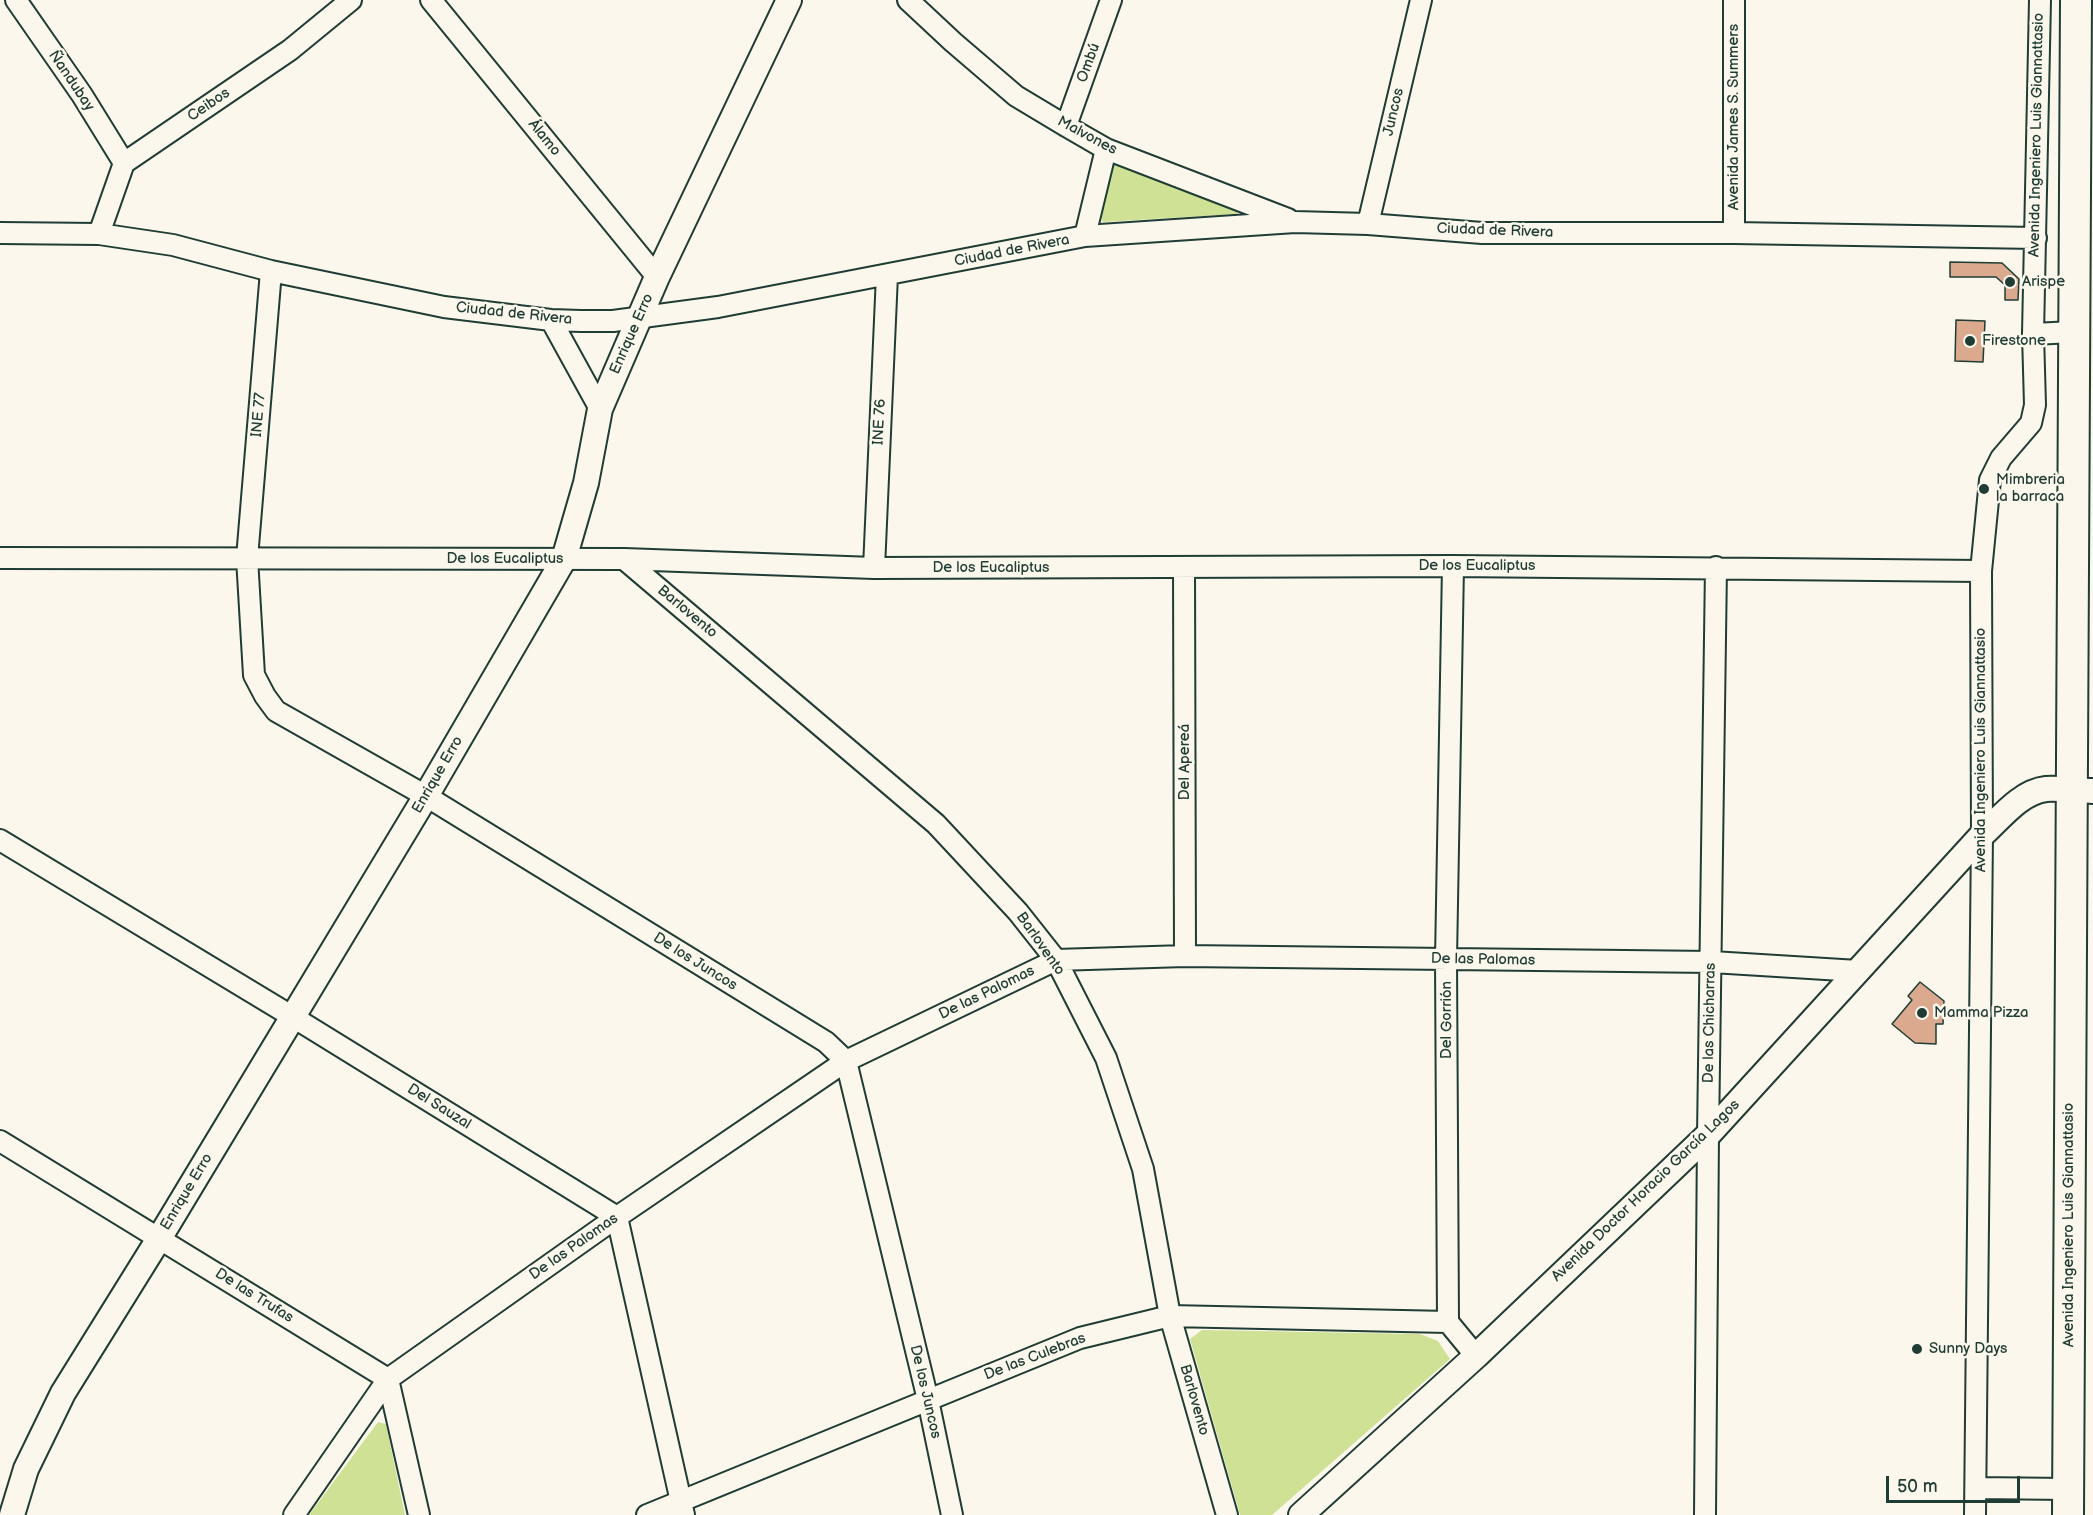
<!DOCTYPE html>
<meta charset="utf-8">
<style>
body{margin:0}
#map{position:relative;width:2093px;height:1515px;overflow:hidden;background:#fbf7ec;font-family:"Balsamiq Sans",sans-serif}
canvas{display:block}
.scale{position:absolute;left:1886px;top:1476px;width:134px;height:27px;box-sizing:border-box;border:3px solid #1f3d34;border-top:0;padding-left:8px;font-size:18px;line-height:21px;white-space:nowrap;color:#1f3d34;-webkit-text-stroke:4px #fbf7ec;paint-order:stroke}
</style>
<div id="map">
<canvas width="2093" height="1515"></canvas>
<div class="scale">50 m</div>
</div>
<script>
const c = document.querySelector('canvas').getContext('2d');
c.lineJoin = 'round';
function fill(path, color) {
  c.fillStyle = color;
  c.fill(path, 'evenodd');
}
function stroke(path, color, width, dash) {
  c.strokeStyle = color;
  c.lineWidth = width;
  c.lineCap = dash ? 'butt' : 'round';
  c.setLineDash(dash || []);
  c.stroke(path);
}
function write(font, color, halo, rows, align = 'center') {
  c.font = font + ' "Balsamiq Sans",sans-serif';
  c.lineWidth = 5;
  c.setLineDash([]);
  c.textBaseline = 'middle';
  c.strokeStyle = halo;
  c.fillStyle = color;
  for (const [text, x, y, turn = 0] of rows) {
    c.save();
    c.translate(x, y);
    c.rotate((+turn || 0) * Math.PI / 180);
    c.textAlign = isNaN(turn) ? turn : align;
    if (halo) c.strokeText(text, 0, 0);
    c.fillText(text, 0, 0);
    c.restore();
  }
}
fill(new Path2D(`
 M1114,164l123,45v5l-134,8 -4,-8z
 M1202,1330l218,4 18,7 12,18 -178,156h-32l-50,-176z
 M378,1422l8,2 19,91h-96z`), '#cfe195');
const building = new Path2D(`
 M1950,262l52,1 17,16 -1,21h-13v-15l-9,-8h-46z
 M1956,320l29,1 -2,41 -28,-1z
 M1920,982l24,19 -1,23h-7v20l-21,-1 -23,-19 20,-24 -4,-4z`);
fill(building, '#dba98e');
stroke(building, '#1f3d34', 1.5);
const minor = new Path2D(`
 M16,0l66,95 42,68
 M431,0l226,277
 M908,0l45,42 63,54 50,30 40,23 182,70
 M1734,0v233
 M1066,126l45,-126
 M1368,224l53,-224
 M0,233l99,1 74,11 98,26 173,36 107,13 30,1h32l105,-14 367,-71 210,-14 73,2 114,9h252l302,5
 M99,234l25,-71 166,-113 61,-50
 M1085,236l21,-87
 M271,271l-24,287 7,117 11,21 11,15 150,85 400,246 20,19 82,339 24,115
 M551,320l49,89
 M2033,334l40,-2
 M0,558l624,1 250,9 579,-2 528,5
 M624,559l312,265 82,88 38,48 50,98 37,111 27,147 57,199
 M1453,566l-7,393 2,363 28,34
 M1184,567l1,389
 M874,568l13,-293
 M0,840l293,177 324,200 67,298
 M0,1141l388,238 31,136
 M1976,1488l92,1
 M294,1515l94,-136 229,-162 229,-156 210,-101 129,-4 527,6 146,9
 M647,1515l433,-177 90,-22 278,6
 M1705,1515l3,-380 8,-568
 M1975,1515l7,-680 -1,-264 9,-91 11,-22 30,-35 4,-18 -2,-71 7,-334`);
const tertiary = new Path2D(`
 M12,1515l14,-46 37,-76 97,-156 266,-441 138,-237 22,-76 14,-74 57,-132 132,-277
 M1301,1515l175,-159 232,-221 274,-300c18,-16 38,-43 64,-46 15,-1 32,2 47,2`);
const primary = new Path2D(`
 M2068,1515l8,-1515`);
stroke(minor, '#1f3d34', 24);
stroke(tertiary, '#1f3d34', 28);
stroke(primary, '#1f3d34', 34);
stroke(minor, '#fbf7ec', 20);
stroke(tertiary, '#fbf7ec', 24);
stroke(primary, '#fbf7ec', 30);
for (const [x, y, r, color] of [
 [2010,282,6,"#1f3d34"],
 [1970,341,6,"#1f3d34"],
 [1984,489,6,"#1f3d34"],
 [1922,1013,6,"#1f3d34"],
 [1917,1349,6,"#1f3d34"]
]) {
  const dot = new Path2D();
  dot.arc(x, y, r, 0, 2 * Math.PI);
  c.fillStyle = color;
  c.fill(dot);
  stroke(dot, '#fbf7ec', 2);
}
write('15px', '#1f3d34', '#fbf7ec', [
 ["Ombú",1089,63,-70],
 ["Ñandubay",71,81,56],
 ["Ceibos",209,105,-34],
 ["Juncos",1394,112,-77],
 ["Avenida James S. Summers",1734,117,-90],
 ["Avenida Ingeniero Luis Giannattasio",2037,135,-89],
 ["Malvones",1087,136,28],
 ["Álamo",544,138,51],
 ["Ciudad de Rivera",1495,231,2],
 ["Ciudad de Rivera",1012,251,-11],
 ["Ciudad de Rivera",514,314,6],
 ["Enrique Erro",632,334,-66],
 ["INE 77",259,415,-85],
 ["INE 76",880,422,-87],
 ["De los Eucaliptus",505,559],
 ["De los Eucaliptus",1477,566],
 ["De los Eucaliptus",991,568],
 ["Barlovento",687,612,40],
 ["Avenida Ingeniero Luis Giannattasio",1981,750,-90],
 ["Del Apereá",1185,762,-90],
 ["Enrique Erro",438,775,-60],
 ["Barlovento",1040,944,55],
 ["De las Palomas",1483,960,1],
 ["De los Juncos",695,962,32],
 ["De las Palomas",987,993,-26],
 ["Del Gorrión",1447,1020,-90],
 ["De las Chicharras",1710,1023,-89],
 ["Del Sauzal",439,1107,32],
 ["Avenida Doctor Horacio García Lagos",1646,1191,-44],
 ["Enrique Erro",187,1192,-59],
 ["Avenida Ingeniero Luis Giannattasio",2069,1225,-90],
 ["De las Palomas",574,1247,-35],
 ["De las Trufas",254,1296,32],
 ["De las Culebras",1035,1357,-21],
 ["De los Juncos",925,1392,77],
 ["Barlovento",1194,1400,74]
]);
write('15px', '#1f3d34', '#fbf7ec', [
 ["Arispe",2022,282],
 ["Firestone",1982,341],
 ["Mimbreria",1996,480],
 ["la barraca",1996,497],
 ["Mamma Pizza",1934,1013],
 ["Sunny Days",1929,1349]
], 'left');
</script>
